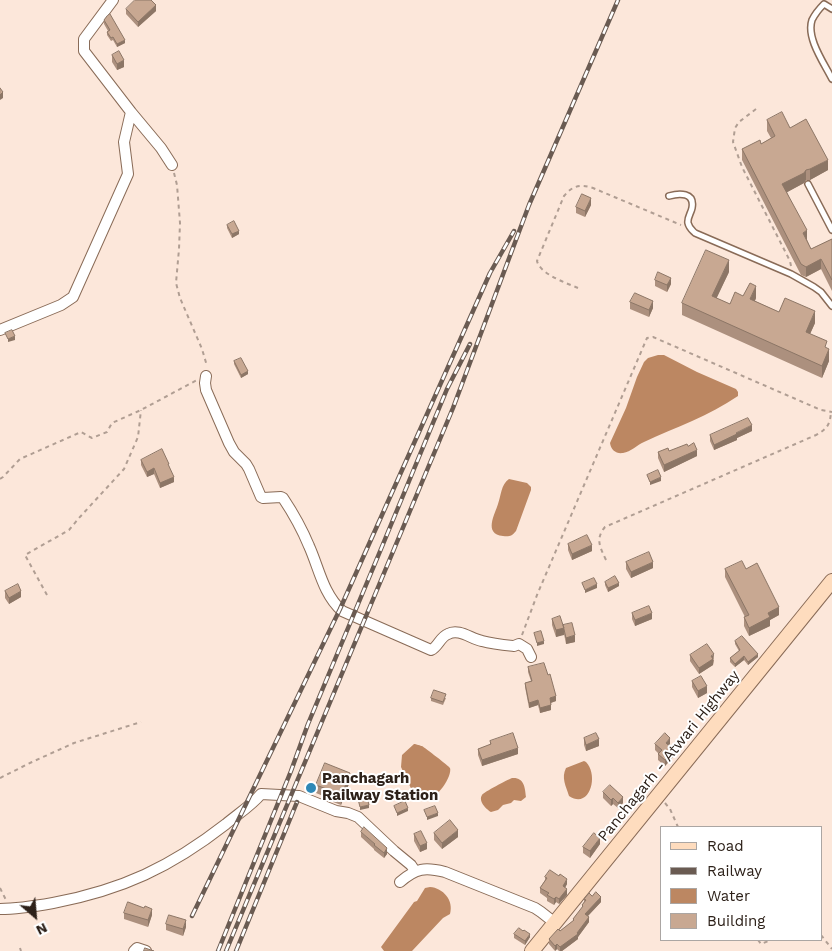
<!DOCTYPE html>
<style>
body{margin:0}
#map{position:relative;width:832px;height:951px;overflow:hidden;background:#fce7da;font-family:"Work Sans",sans-serif}
canvas{display:block}
.legend{position:absolute;left:660px;top:826px;width:162px;height:115px;box-sizing:border-box;background:#fff;border:1px solid #aba6a3;margin:0;padding:6px 9px;list-style:none;font-size:15px;color:#2d2119}
.legend li{display:flex;align-items:center;gap:10px;height:25px}
.legend b{width:25px;border:1px solid #aba6a3}
.north{position:absolute;left:10px;top:891px;width:50px;height:50px;-webkit-text-stroke:4px #fff;paint-order:stroke;rotate:153deg;font-size:14px;font-weight:700;line-height:20px;text-align:center;color:#2d2119}
.north::after{content:'';display:block;margin:auto;width:18px;height:22px;background:#2d2119;clip-path:polygon(50% 0,100% 100%,50% 72%,0 100%)}
</style>
<div id="map">
<canvas width="832" height="951"></canvas>
<ul class="legend">
<li><b style="height:6px;background:#fedcbe"></b>Road</li>
<li><b style="height:6px;background:#6a5b52"></b>Railway</li>
<li><b style="height:14px;background:#bc8762"></b>Water</li>
<li><b style="height:14px;background:#c8a892"></b>Building</li>
</ul>
<div class="north">N</div>
</div>
<script>
const c = document.querySelector('canvas').getContext('2d');
c.lineJoin = 'round';
function fill(path, color) {
  c.fillStyle = color;
  c.fill(path, 'evenodd');
}
function stroke(path, color, width, dash) {
  c.strokeStyle = color;
  c.lineWidth = width;
  c.lineCap = dash ? 'butt' : 'round';
  c.setLineDash(dash || []);
  c.stroke(path);
}
function write(font, color, halo, rows, align = 'center') {
  c.font = font + ' "Work Sans",sans-serif';
  c.lineWidth = 4;
  c.setLineDash([]);
  c.textBaseline = 'middle';
  c.strokeStyle = halo;
  c.fillStyle = color;
  for (const [text, x, y, turn = 0] of rows) {
    c.save();
    c.translate(x, y);
    c.rotate((+turn || 0) * Math.PI / 180);
    c.textAlign = isNaN(turn) ? turn : align;
    if (halo) c.strokeText(text, 0, 0);
    c.fillText(text, 0, 0);
    c.restore();
  }
}
fill(new Path2D(`
 M658,355h6l33,17 39,17 2,3v4c-29,20 -62,31 -94,46 -7,3 -13,10 -21,11 -7,1 -12,-3 -13,-10l16,-35 11,-31 7,-15 4,-4z
 M509,479l18,4 4,4v3l-15,41c-4,5 -7,6 -13,5 -20,-2 -8,-22 -5,-32 3,-8 3,-20 11,-25z
 M414,744c2,0 7,2 8,2 3,2 27,20 28,22 3,9 -19,43 -35,29l-14,-30 1,-12z
 M584,761l2,1c13,13 4,48 -17,34 -3,-10 -8,-18 -3,-28z
 M512,778c12,-1 13,9 14,19l-5,4 -7,-1 -3,3 -8,2 -5,5 -7,2c-5,-3 -13,-11 -9,-17 2,-3 25,-15 30,-17z
 M430,887c13,1 24,13 20,27l-7,4 -31,33h-28l-3,-4 33,-45 3,-1 8,-13z`), '#bc8762');
const lane = new Path2D(`
 M832,9l-8,-5c-5,5 -9,10 -12,16 -6,18 12,43 20,59
 M808,184l24,46
 M669,196c10,-3 26,-4 23,12 -1,5 -5,10 -4,15 1,5 4,7 7,10l96,41 23,13 7,5 11,14`);
const street = new Path2D(`
 M131,112l30,36 11,17
 M0,330l61,-25 12,-8 55,-123 -4,-32 7,-30 -47,-61v-12l29,-39
 M206,376l-1,7 1,7 23,53 5,9 12,12 3,5 12,28 2,1 18,-1 2,1c10,15 19,31 26,48 10,22 14,48 33,65l89,39c7,-3 9,-13 17,-16 11,-6 23,5 34,7 11,3 22,4 32,5l5,-2 8,5 4,8
 M400,882c16,-14 25,-15 45,-10l90,36 6,4 14,11
 M0,909c18,0 36,-3 53,-6 69,-13 118,-36 173,-79 12,-10 26,-19 35,-30l38,2 37,15 12,2 10,4 36,34 17,14 4,6
 M134,951l3,-3 9,3`);
const secondary = new Path2D(`
 M532,951l300,-370`);
stroke(lane, '#896b57', 8);
stroke(street, '#896b57', 12);
stroke(secondary, '#896b57', 16);
stroke(new Path2D(`
 M756,109l-17,13 -4,6 -2,14 9,25 48,94 1,5
 M174,173l3,12 3,38 -1,26 -3,34 4,15 22,51 5,17
 M578,288c-12,-5 -38,-14 -41,-27l27,-65c9,-11 17,-12 29,-8l88,37
 M0,479l3,-2 17,-18 61,-27 11,6 15,-6 5,-9 29,-13 56,-30
 M606,560c-6,-13 -11,-21 -1,-33l211,-92c11,-6 14,-10 15,-23
 M47,595l-22,-40 44,-25 10,-12 45,-49 14,-32 3,-27
 M522,635l15,-40 110,-257 6,-1 168,73 11,2
 M0,778l32,-16 42,-19 67,-21
 M665,803l5,6 8,18
 M0,888l6,12
 M821,935l11,14
 M758,940l3,4 10,-4
 M20,948l1,3`), '#b09e93', 2, [4, 4]);
stroke(lane, '#fff', 5);
stroke(street, '#fff', 10);
stroke(secondary, '#fedcbe', 14);
const rail = new Path2D(`
 M192,916l148,-307 150,-336 24,-42
 M218,951l73,-180 17,-47 73,-175 66,-160 23,-45
 M226,951l227,-543 76,-203 89,-205
 M236,951l61,-149`);
stroke(rail, '#6a5b52', 4.5);
stroke(rail, '#fff', 2.5, [8]);
fill(new Path2D(`
 M126,9l30,2 -18,16 -12,-13z
 M104,20l21,23 -8,4 -4,-7 -2,1 -4,-6v-3l1,-1 -4,-7z
 M112,55l12,12 -7,3 -5,-8z
 M767,120l23,8 38,42 -18,10h-4l-2,3 -17,9 24,57 21,-10v52l-11,-22 -15,8 -5,-2 -59,-115v-11l19,-5 10,-6 -4,-7z
 M591,205l-6,12 -9,-4v-6z
 M227,225l12,9 -7,4 -5,-10z
 M729,272l-13,26 14,6 13,-8 13,2 -1,3 24,11 36,11 -5,11 17,15 2,12 -7,17 -140,-63v-12z
 M655,280l16,4 -4,8 -12,-6z
 M630,302l23,6 -4,9 -19,-8z
 M234,361l14,13 -7,4 -7,-14z
 M752,431l-15,7v2l-23,10 -4,-9v-6z
 M688,446l9,10 -33,16 -6,-14v-6l11,-1z
 M141,460l28,7 5,15 -14,6 -6,-14 -7,3 -6,-12z
 M568,544l24,7 -20,9 -4,-10z
 M626,562l27,6 -22,10 -5,-9z
 M725,569h21l33,46 -9,5v6l-21,10 -5,-10v-9h1l-20,-40z
 M605,582l14,4 -11,6 -3,-7z
 M5,591l16,6 -12,7 -4,-6z
 M632,613l20,6 -17,7 -3,-7z
 M552,619l11,7 12,16 -9,2 -2,-10 -8,3 -4,-12z
 M735,641l23,16 -10,8 -4,-5 -9,7 -5,-5v-4l9,-7 -4,-7z
 M690,655l24,5 -1,5 -14,9 -9,-13z
 M528,667l28,34 -5,2v7l-11,3 -2,-8 -9,3 -4,-21v-4l6,-2 -3,-9z
 M692,681l15,12 -9,5 -6,-11z
 M431,698h15l-3,7 -12,-4z
 M584,738l15,8 -13,5 -2,-6z
 M490,741l28,13 -36,12 -4,-11v-6l12,-4z
 M655,744l15,1 -1,1 5,10 -9,10 -7,-6v-7l-3,-3z
 M350,781l-9,24 -13,-5v-2l-12,-5v-8z
 M603,792l20,11 -5,5 -5,-4 -2,2 -8,-8z
 M361,832l26,22 -3,4 -10,-8v-1l-13,-12z
 M434,833l24,4 -16,12 -8,-9z
 M414,834l13,15 -7,3 -6,-11z
 M600,844l-10,14 -7,-5v-6z
 M545,877l22,7 -2,4 2,7 -8,9 -3,-2 -2,3 -7,-4v-3l-7,-5v-5l5,-8z
 M592,896l9,6 -13,14 1,6 -11,15v2l-16,12h-3l-2,-2 -2,2 -6,-7v-5l24,-18v-2l9,-11v-3l2,-3v-3z
 M124,913l28,2 -4,12 -24,-8z
 M166,924l20,3 -3,9 -17,-6z
 M514,934l16,3 -5,8 -11,-7z`), '#ac907e');
fill(new Path2D(`
 M156,5v6l-18,16v-5z
 M125,40v3l-8,4v-3z
 M124,60v7l-7,3v-6z
 M3,92v6l-3,2v-5z
 M828,160v10l-18,10v-11z
 M806,170v10l-2,3 -22,12v-11z
 M591,198v7l-6,12v-6z
 M807,230v11l-4,-8z
 M239,231v3l-7,4v-4z
 M821,259v10l-15,8v-10z
 M729,260v12l-17,36v-12z
 M671,278v6l-4,8v-7z
 M756,286v12l-6,13v-12z
 M653,301v7l-4,9v-7z
 M815,311v12l-9,20v-11z
 M15,336v4l-7,2v-3z
 M829,349v12l-7,17v-12z
 M248,371v3l-7,4v-3z
 M752,425v6l-15,7v2l-23,10v-5z
 M697,450v6l-33,16v-7z
 M154,468v6l-7,3v-5z
 M174,477v5l-14,6v-5z
 M661,477v4l-11,4v-3z
 M592,545v6l-20,9v-6z
 M653,562v6l-22,10v-6z
 M619,583v3l-11,6v-4z
 M597,584v4l-12,5v-3z
 M21,591v6l-12,7v-6z
 M779,607v8l-9,5v6l-21,10v-8l19,-15z
 M652,613v6l-17,7v-6z
 M564,628v7l-8,2v-7z
 M575,635v7l-9,2v-6z
 M544,641v3l-7,2v-3z
 M714,654l-1,11 -14,9v-6z
 M758,654v3l-10,8v-3z
 M744,656v4l-9,7v-3z
 M707,686v7l-9,5v-7z
 M556,696v5l-6,2v-5z
 M538,700v5l-9,3v-5z
 M551,705v5l-11,3v-5z
 M670,738v7l-4,4v-6z
 M599,739v7l-13,5v-6z
 M518,748v6l-36,12v-6z
 M674,750v6l-9,10v-6z
 M350,773v8l-9,24v-8z
 M623,797v6l-5,5v-5z
 M613,798v6l-2,2v-6z
 M369,805v3l-9,2v-3z
 M408,808v3l-11,5v-3z
 M438,813v3l-11,4v-3z
 M458,830v7l-16,12v-6z
 M600,838v6l-10,14v-7z
 M427,843v6l-7,3v-6z
 M387,848v6l-3,4v-5z
 M567,879v5l-4,7v-5z
 M567,889v6l-8,9v-5z
 M556,897v5l-2,3v-6z
 M601,897v5l-16,17v-5z
 M152,909v6l-4,12v-7z
 M589,917v5l-11,15v2l-16,12h-2v-4l17,-14z
 M186,920v7l-3,9v-7z
 M530,934v3l-5,8v-4z
 M557,944v5l-2,2v-5z`), '#8c7666');
const building = new Path2D(`
 M135,0h16l5,5 -18,17 -12,-13z
 M110,14l15,26 -8,4 -4,-7 -2,1 -4,-6 3,-2 -6,-10 3,-4z
 M119,51l5,9 -7,4 -5,-9z
 M0,88l3,4 -3,3z
 M782,112l8,16 16,-9 22,41 -18,9 -4,1 -2,3 -22,11 25,46 -4,3 8,16 21,-10v41l-11,-21 -15,8 -5,-3 -59,-115 18,-9 1,4 14,-8 -8,-16z
 M582,194l9,4 -6,13 -9,-4z
 M234,221l5,10 -7,3 -5,-9z
 M706,250l23,10 -17,36 18,8 5,-12 8,4 7,-13 6,3 -6,13 29,13 6,-14 30,13 -9,21 21,9 -2,6 4,2 -7,17 -140,-63z
 M658,272l13,6 -4,7 -12,-5z
 M635,293l18,8 -4,9 -19,-8z
 M12,330l3,6 -7,3 -3,-6z
 M241,358l7,13 -7,4 -7,-14z
 M748,418l4,7 -16,8 1,1 -23,11 -4,-10z
 M694,443l3,7 -33,15 -6,-13 10,-4 1,3 18,-7 1,2z
 M162,449l7,15h-1l6,13 -14,6 -6,-15 -7,4 -6,-12z
 M658,470l3,7 -11,5 -3,-7z
 M587,535l5,10 -20,9 -4,-10z
 M649,552l4,10 -22,10 -5,-10z
 M742,561l4,8 11,-6 22,44 -11,6 2,4 -21,11 -5,-11 5,-2 -24,-46z
 M615,576l4,7 -11,5 -3,-6z
 M594,578l3,6 -12,6 -3,-7z
 M18,584l3,7 -12,7 -4,-7z
 M649,606l3,7 -17,7 -3,-7z
 M560,616l4,12 -8,2 -4,-11z
 M572,623l3,12 -9,3 -3,-13z
 M541,631l3,10 -7,2 -3,-10z
 M742,636l16,18 -10,8 -4,-6 -9,8 -5,-6 10,-8 -5,-9z
 M707,644l7,10 -3,2 2,3 -14,9 -9,-13z
 M544,663l4,12 2,-1 6,22 -6,2 1,7 -11,3 -2,-8 -9,3 -4,-20 7,-2 -4,-14z
 M701,676l6,10 -9,5 -6,-10z
 M434,690l12,4 -3,8 -12,-4z
 M513,733l5,15 -36,12 -4,-11 13,-5 -1,-3z
 M596,733l3,6 -13,6 -2,-7z
 M665,733l5,5 -4,5 8,7 -9,10 -7,-6 4,-4 -7,-6z
 M325,763l25,10 -9,24 -13,-5 1,-2 -13,-5z
 M610,785l13,12 -5,6 -5,-5 -2,2 -8,-8z
 M367,797l2,8 -9,2 -2,-8z
 M405,801l3,7 -11,5 -3,-7z
 M435,806l3,7 -11,4 -3,-7z
 M450,820l8,10 -16,13 -8,-10z
 M364,827l23,21 -3,5 -10,-8 1,-1 -14,-12z
 M421,831l6,12 -7,3 -6,-12z
 M594,833l6,5 -10,13 -7,-4z
 M550,870l9,6 1,-2 7,5 -4,7 4,3 -8,10 -3,-2 -2,2 -7,-4 2,-2 -9,-5 7,-10 -2,-1z
 M596,892l5,5 -16,17 4,3 -12,16 1,1 -18,13 -3,-3 -2,2 -6,-7 9,-10 2,2 14,-11 -1,-1 10,-13 -1,-1 4,-5 -2,-1 5,-6 3,3z
 M128,902l16,6 1,-2 7,3 -4,11 -24,-7z
 M169,915l17,5 -3,9 -17,-5z
 M519,928l4,3 1,-1 6,4 -5,7 -11,-7z
 M145,948l9,3h-10z`);
fill(building, '#c8a892');
stroke(building, '#8c7666', 1);
for (const [x, y, r, color] of [
 [311,788,6,"#2f88b6"]
]) {
  const dot = new Path2D();
  dot.arc(x, y, r, 0, 2 * Math.PI);
  c.fillStyle = color;
  c.fill(dot);
  stroke(dot, '#fff', 2);
}
write('15px', '#2d2119', '#fff', [
 ["Panchagarh - Atwari Highway",669,756,-51]
]);
write('bold 15px', '#2d2119', '#fff', [
 ["Panchagarh",322,779],
 ["Railway Station",322,796]
], 'left');
</script>
